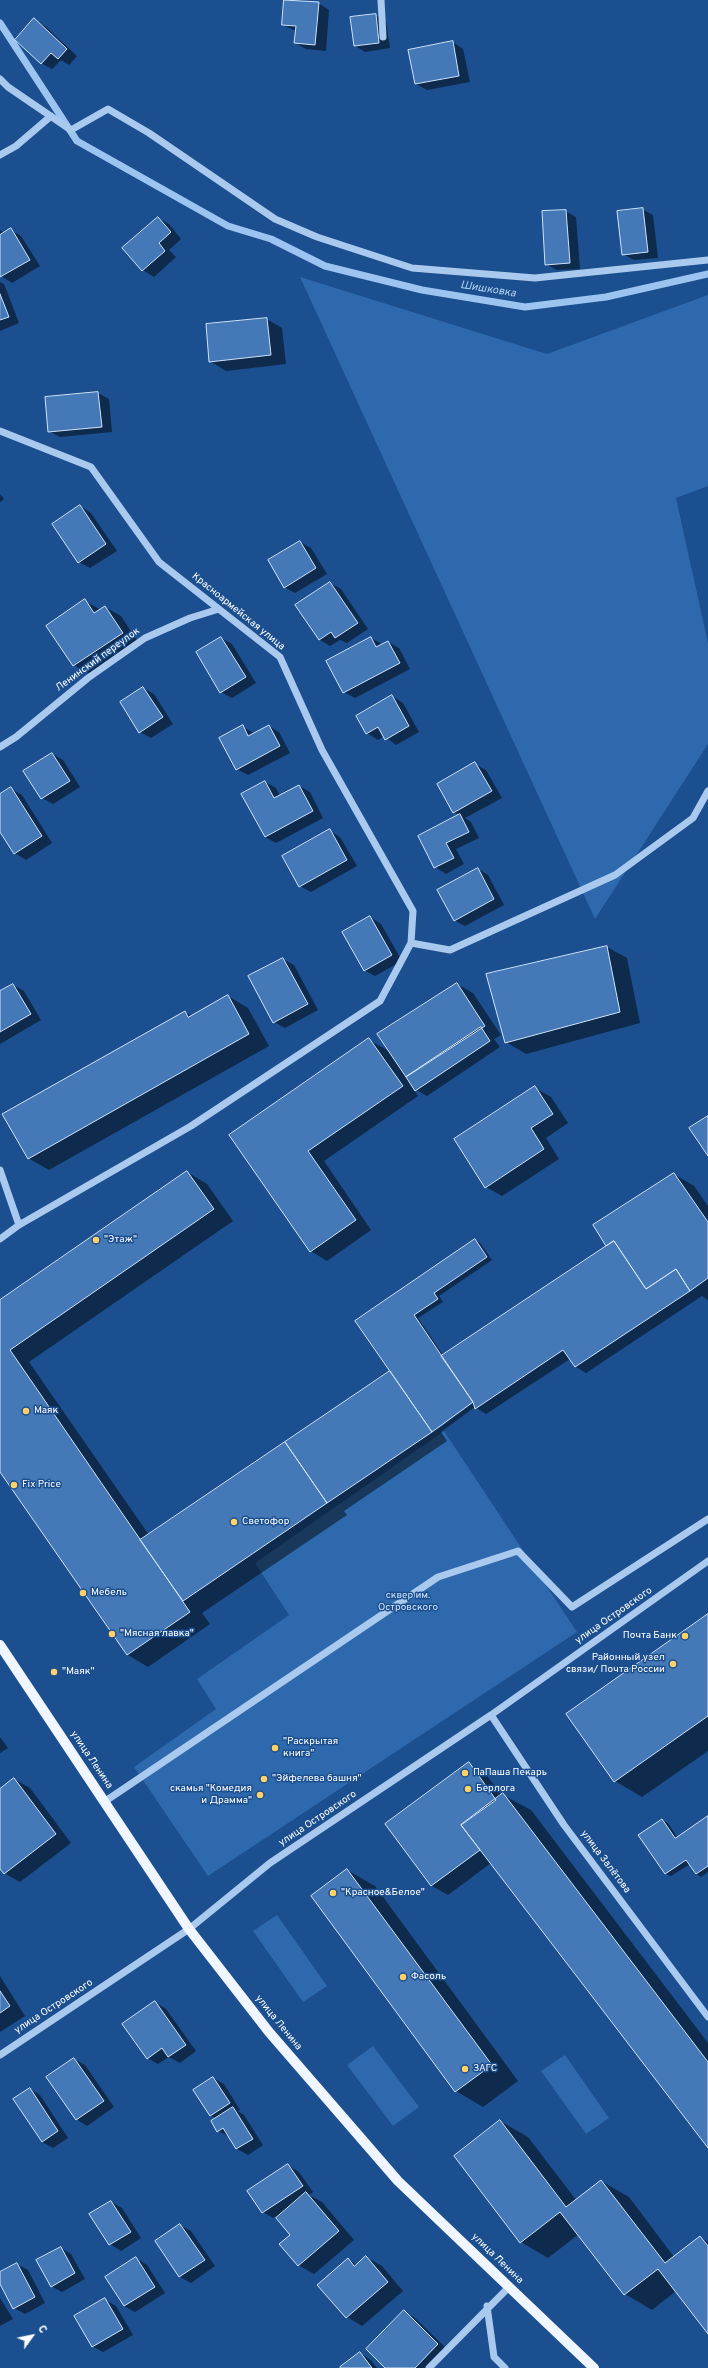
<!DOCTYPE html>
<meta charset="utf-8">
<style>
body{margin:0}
#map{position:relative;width:708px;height:2368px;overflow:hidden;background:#1b4f8f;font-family:Overpass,sans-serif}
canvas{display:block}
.north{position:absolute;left:12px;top:2316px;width:40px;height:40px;-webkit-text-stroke:3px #1b4f8f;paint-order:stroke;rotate:57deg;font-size:11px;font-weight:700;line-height:16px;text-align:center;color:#fff}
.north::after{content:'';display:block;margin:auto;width:14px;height:18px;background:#fff;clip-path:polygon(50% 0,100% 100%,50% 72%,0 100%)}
</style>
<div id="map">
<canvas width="708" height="2368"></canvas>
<div class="north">С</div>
</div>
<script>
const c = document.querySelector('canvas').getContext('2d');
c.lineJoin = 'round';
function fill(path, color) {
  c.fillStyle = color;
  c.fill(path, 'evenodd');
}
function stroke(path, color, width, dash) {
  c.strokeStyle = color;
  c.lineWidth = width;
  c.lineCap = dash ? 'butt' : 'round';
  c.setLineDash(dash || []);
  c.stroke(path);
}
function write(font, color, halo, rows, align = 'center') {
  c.font = font + ' Overpass,sans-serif';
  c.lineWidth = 3;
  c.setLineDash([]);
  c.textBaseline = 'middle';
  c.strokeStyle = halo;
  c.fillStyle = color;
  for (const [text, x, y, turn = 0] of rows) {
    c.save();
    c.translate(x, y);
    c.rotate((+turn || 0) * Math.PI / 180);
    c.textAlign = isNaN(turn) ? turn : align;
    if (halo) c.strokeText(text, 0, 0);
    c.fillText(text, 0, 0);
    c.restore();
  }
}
fill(new Path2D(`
 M300,277l247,77 161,-59v191l-32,12 32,145v101l-113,175z
 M444,1431l133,201 -369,244 -74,-109 82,-58 -19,-30 92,-64 -34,-52z
 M277,1915l50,71 -24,16 -50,-71z
 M373,2046l46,61 -26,19 -46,-61z
 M565,2055l44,63 -23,16 -45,-63z`), '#2e69ad');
fill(new Path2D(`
 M318,3l11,7 -3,41 -20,-2 -11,-6 1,-12 -13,-6z
 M375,15l11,6 4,27 -25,4 -11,-7z
 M34,20l11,6 32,30 -8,9 -8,-5 -9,9 -11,-6z
 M453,42l10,7 7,33 -43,8 -11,-6z
 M642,209l11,6 5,43 -24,2 -11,-6z
 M565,211l11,6 4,52 -23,1 -11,-6z
 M158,218l11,6 12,15 -12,11 7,7 -22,20 -11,-7 -19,-22z
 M0,230l4,3 7,-3 10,6 19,30 -28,17 -12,-8z
 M0,282l4,2 15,39 -19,8z
 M267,319l15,9 4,36 -60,7 -16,-10z
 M98,393l11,6 3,33 -52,5 -11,-6 -3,-33z
 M0,494l4,5 -4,3z
 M80,506l11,7 26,38 -27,17 -11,-6z
 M300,542l11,6 16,26 -32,19 -11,-6z
 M330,583l11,6 27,40 -21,14 -7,-3 -10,6 -10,-6 -23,-35z
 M85,601l16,9 4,-3 16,9 17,26 -48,32 -16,-9z
 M221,638l11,6 24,39 -24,15 -11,-6z
 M371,638l11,6 6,-2 11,6 11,21 -55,29 -11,-6z
 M143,688l11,6 19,30 -22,14 -11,-6z
 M392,696l11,7 16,29 -23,13 -12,-9 -6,4 -11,-7z
 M269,726l10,6 11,21 -42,22 -11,-6 6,-42 11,6z
 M52,754l11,6 17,27 -27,17 -11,-6z
 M475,764l11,6 16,28 -37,20 6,4 8,16 -23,11 8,15 -18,10 -11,-7 -16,-31 41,-21 -6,-3z
 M265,782l11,6 4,8 19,-10 11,6 13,26 -47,25 -11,-6z
 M11,789l11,6 30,48 -26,17 -11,-7 -15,-23v-34z
 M330,831l10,6 17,29 -46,26 -11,-6z
 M478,869l10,6 16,30 -39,21 -11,-6z
 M370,917l11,7 21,37 -27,15 -11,-6z
 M607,947l20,11 13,65 -114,31 -20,-12z
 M283,959l11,6 24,45 -33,18 -11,-6z
 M457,984l16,9 28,42 -7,4 6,8 -73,49 -14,-8 5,8 -94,65 47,69 -44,31 -16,-10 -80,-116 138,-95 20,11z
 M13,985l11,6 17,29 -41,24v-52z
 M228,996l20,12 21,38 -220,124 -21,-12 156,-146 8,4z
 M535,1088l16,9 17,26 -22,15 13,21 -57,37 -16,-9z
 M187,1172l20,12 26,37 -204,141 120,173 242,-164 -35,-49 119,-82 5,3 12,17 -53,36 4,6 -25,16 25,37 165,-109 -14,-20 80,-52 20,12 14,20v94l-6,-4 -116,77 -10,-6 -6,-8 -84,55 -11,-7 -34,25 6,9 -103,70 3,4 -145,98 8,11 -62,43 -20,-12 -128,-185v-169zM476,1398l1,2 -39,29v-3z
 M708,1615v136l-66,46 -27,-16z
 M0,1737l8,11 -8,5z
 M469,1764l16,9 17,23 1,-1 28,15 177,233v104l-217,-284 -43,32 -16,-9 -46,-62z
 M14,1779l16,9 41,55 -51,39 -16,-9 -4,-6v-77z
 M708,1817v55l-7,5 -5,-3 -6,-10 -19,12 -5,-2 -4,-54 6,3 9,14z
 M347,1870l28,16 143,195 -35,26 -27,-16z
 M0,1976l25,40 -25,16z
 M155,2002l11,7 30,42 -16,12 -11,-6 -11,7 -11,-6z
 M74,2059l11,6 29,42 -27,19 -11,-7z
 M213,2078l11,6 16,26 -2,1 6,4 19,30 -15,10 -11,-6 -7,-12 -12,-6 -1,-12 -6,-3 -17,-26z
 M30,2089l10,6 28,43 -15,10 -11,-6z
 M500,2121l28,16 48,63 25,-19 28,16 45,60 26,-20 8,5v91l-32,-42 -24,19 -27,-16 -46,-60 -31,24 -27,-16z
 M288,2165l11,7 14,20 -4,3 13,7 32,38 -40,34 -16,-9 -6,-30 -16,-19 -3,2 -10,-6z
 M111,2202l11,6 19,30 -20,13 -11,-7z
 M180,2225l11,6 24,35 -24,17 -11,-6 -24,-35z
 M61,2248l10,6 14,25 -23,13 -11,-6z
 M366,2257l16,9 21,25 -41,35 -15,-9 1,-58 9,6z
 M136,2258l11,7 18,28 -30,19 -11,-6z
 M17,2264l11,6 17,33 -20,11 -11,-6 -14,-26v-9z
 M0,2298l13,21 -13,7z
 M105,2300l11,6 17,29 -30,17 -11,-6z
 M404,2311l11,7 34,33 -17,17h-46z
 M360,2353l11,7 6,8h-35z`), '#0007');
stroke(new Path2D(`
 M0,23l77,118 151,85 43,13 54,27 97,24 103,17 81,-10 102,-23`), '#9cc4f0', 7);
const building = new Path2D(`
 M284,0l35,2 -4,43 -21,-2 2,-17 -14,-1z
 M376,14l3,29 -25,3 -4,-29z
 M34,18l33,31 -9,10 -7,-6 -10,11 -26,-24z
 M453,41l6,35 -44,8 -7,-34z
 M643,208l5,44 -26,3 -5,-44z
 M566,210l4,53 -25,2 -3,-54z
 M158,217l13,15 -12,11 6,8 -23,20 -20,-23z
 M11,228l19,32 -30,17v-42z
 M0,294l9,23 -9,3z
 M267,318l4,37 -62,7 -3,-38z
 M98,392l4,35 -54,5 -3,-35z
 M80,505l26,39 -28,19 -26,-39z
 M300,541l16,27 -32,20 -16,-28z
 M330,582l28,41 -23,15 -4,-6 -12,8 -24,-35z
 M85,599l9,14 11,-7 18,27 -50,33 -27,-40z
 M221,637l25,40 -26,16 -24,-41z
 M371,637l5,10 12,-6 12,22 -57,30 -17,-32z
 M143,687l20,30 -24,16 -19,-31z
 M392,695l17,31 -24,14 -7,-13 -12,7 -10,-18z
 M243,725l5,11 21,-11 11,21 -44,24 -17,-32z
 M52,753l18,28 -29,18 -18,-28z
 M475,762l17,29 -39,22 -16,-29z
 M265,781l9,17 25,-13 14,26 -48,26 -24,-43z
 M11,787l31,49 -28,18 -14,-22v-38z
 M460,814l9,18 -23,11 8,15 -20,10 -16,-32z
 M330,829l17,31 -48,27 -17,-31z
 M478,868l16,31 -40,22 -17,-31z
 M370,916l22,39 -28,16 -22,-39z
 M607,946l13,66 -115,31 -19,-69z
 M283,958l25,46 -35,19 -25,-47z
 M457,983l28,43 -79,51 -29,-43z
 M13,984l18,30 -31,18v-41z
 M228,995l21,39 -221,125 -26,-45 183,-103 3,6z
 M481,1027l9,14 -75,50 -9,-14z
 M369,1038l34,48 -95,65 48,69 -46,32 -81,-117z
 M535,1086l18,28 -22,14 13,21 -59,39 -31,-49z
 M708,1116v40l-19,-28z
 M187,1171l27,38 -204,141 180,262 -63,43 -127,-183v-172z
 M674,1173l34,49v56l-18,13 -14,-22 -30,20 -32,-48 -8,5 -13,-21z
 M475,1239l12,18 -53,36 4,6 -24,16 59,87 -41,30 -77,-111z
 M614,1241l32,48 30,-20 14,22 -115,76 -12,-17 -88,59 -2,-7 -32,-46z
 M390,1371l42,61 -105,71 -42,-61z
 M285,1442l42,61 -144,98 -43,-61z
 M708,1614v102l-94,66 -48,-68z
 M469,1762l27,38 -35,25 19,25 -49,36 -46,-62z
 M14,1778l42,56 -52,40 -4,-5v-80z
 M503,1793l205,269v86l-247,-323z
 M708,1816v50l-12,8 -10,-14 -21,14 -27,-39 24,-16 13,19z
 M347,1869l145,196 -37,27 -144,-196z
 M0,1991l10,15 -10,7z
 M155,2001l31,44 -18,12 -6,-9 -15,11 -25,-35z
 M74,2058l30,43 -28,19 -30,-43z
 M213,2077l17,26 -20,13 -17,-26z
 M30,2088l28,43 -16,11 -29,-43z
 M233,2107l20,32 -17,10 -13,-21 -6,4 -6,-11z
 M500,2120l66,87 35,-27 64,83 35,-27 8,10v88l-50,-65 -34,26 -64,-83 -40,31 -66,-87z
 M288,2164l15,22 -41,27 -15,-22z
 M306,2192l33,39 -41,35 -19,-22 11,-9 -14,-17z
 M111,2201l20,31 -22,13 -20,-31z
 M180,2224l25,36 -26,17 -24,-36z
 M61,2247l14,26 -24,14 -15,-27z
 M366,2256l22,26 -42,36 -29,-33 31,-27 6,8z
 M136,2257l19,30 -31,19 -19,-29z
 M17,2263l18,34 -22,12 -13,-25v-12z
 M105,2298l18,31 -31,18 -18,-31z
 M404,2310l34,34 -23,24h-30l-19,-19z
 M360,2352l12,16h-32v-1z`);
fill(building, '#4478b7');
stroke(building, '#cfe3fa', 1);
stroke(new Path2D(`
 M381,0l2,37
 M0,79l8,8 63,43 37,-21 41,24 126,86 42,18 95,31 123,10 173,-18
 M0,155l16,-9 35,-30
 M0,431l91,36 68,95 121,95 42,93 91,161 -2,32
 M0,747l16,-10 72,-59 57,-40 45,-20 29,-9
 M0,1170l19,55
 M0,1239l19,-14 172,-99 189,-125 31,-58 39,7 165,-75 78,-57 15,-27
 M491,1715l73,110 144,192
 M104,1802l334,-225 80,-26 54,56 136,-88
 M0,2055l189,-126 81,-66 221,-148 217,-154
 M487,2306l7,51 11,11
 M429,2368l80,-81`), '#a9c9ee', 7);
stroke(new Path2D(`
 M0,1645l189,284 80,103 129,149 196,187`), '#f0f6ff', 10);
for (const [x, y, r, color] of [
 [96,1240,4,"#ffd166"],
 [26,1411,4,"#ffd166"],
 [14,1485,4,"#ffd166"],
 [234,1522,4,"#ffd166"],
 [83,1593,4,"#ffd166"],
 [112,1634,4,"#ffd166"],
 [685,1636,4,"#ffd166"],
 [673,1664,4,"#ffd166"],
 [54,1672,4,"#ffd166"],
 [275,1748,4,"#ffd166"],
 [465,1773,4,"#ffd166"],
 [264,1779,4,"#ffd166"],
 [468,1789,4,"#ffd166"],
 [260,1795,4,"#ffd166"],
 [333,1893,4,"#ffd166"],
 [403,1977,4,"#ffd166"],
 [465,2069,4,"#ffd166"]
]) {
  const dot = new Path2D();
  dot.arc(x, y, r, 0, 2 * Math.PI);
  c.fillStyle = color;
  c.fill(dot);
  stroke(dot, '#1b4f8f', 1.5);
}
write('10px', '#fff', '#1b4f8f', [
 ["Красноармейская улица",238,612,39],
 ["Ленинский переулок",98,660,-36],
 ["улица Островского",614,1616,-35],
 ["улица Ленина",91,1760,56],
 ["улица Островского",318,1819,-34],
 ["улица Залётова",605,1862,53],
 ["улица Островского",54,2007,-33],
 ["улица Ленина",278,2023,51],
 ["улица Ленина",497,2259,44]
]);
write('10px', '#fff', '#1b4f8f', [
 ["\"Этаж\"",104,1240],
 ["Maяк",34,1411],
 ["Fix Price",22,1485],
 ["Светофор",242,1522],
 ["Мебель",91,1593],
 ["\"Мясная лавка\"",120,1634],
 ["Почта Банк",677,1636,"right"],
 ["Районный узел",665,1658,"right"],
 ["связи/ Почта России",665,1670,"right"],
 ["\"Маяк\"",62,1672],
 ["\"Раскрытая",283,1742],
 ["книга\"",283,1754],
 ["ПаПаша Пекарь",473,1773],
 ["\"Эйфелева башня\"",272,1779],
 ["скамья \"Комедия",252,1789,"right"],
 ["и Драмма\"",252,1801,"right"],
 ["Берлога",476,1789],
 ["\"Красное&Белое\"",341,1893],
 ["Фасоль",411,1977],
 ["ЗАГС",473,2069]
], 'left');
write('10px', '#cfe3fa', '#1b4f8f', [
 ["сквер им.",408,1596],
 ["Островского",408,1608]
]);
write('italic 11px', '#b5d3f5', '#1b4f8f', [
 ["Шишковка",488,290,9]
]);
</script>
